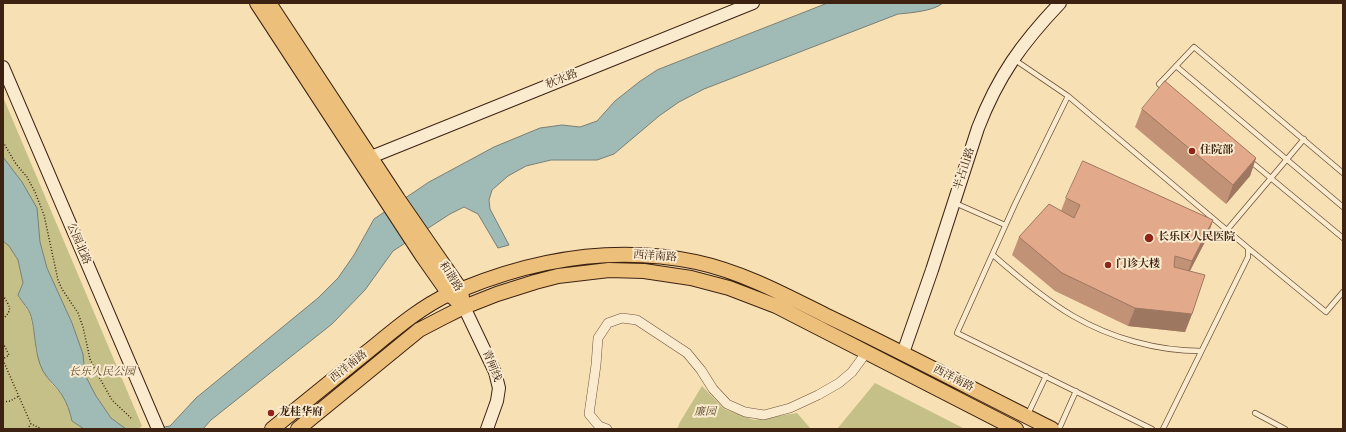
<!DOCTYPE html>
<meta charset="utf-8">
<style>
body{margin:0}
#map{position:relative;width:1346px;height:432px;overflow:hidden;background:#f8e0b5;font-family:"IM FELL English",serif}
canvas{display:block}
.frame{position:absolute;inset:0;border:4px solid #3d2211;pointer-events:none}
</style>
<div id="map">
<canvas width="1346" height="432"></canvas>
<div class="frame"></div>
</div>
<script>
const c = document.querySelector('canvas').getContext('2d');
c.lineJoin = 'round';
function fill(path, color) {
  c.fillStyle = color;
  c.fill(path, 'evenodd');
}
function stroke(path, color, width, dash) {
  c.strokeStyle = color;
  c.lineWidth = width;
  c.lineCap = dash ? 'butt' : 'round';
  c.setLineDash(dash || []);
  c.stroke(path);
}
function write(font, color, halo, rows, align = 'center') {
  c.font = font + ' "IM FELL English","Noto Serif SC",serif';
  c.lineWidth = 4;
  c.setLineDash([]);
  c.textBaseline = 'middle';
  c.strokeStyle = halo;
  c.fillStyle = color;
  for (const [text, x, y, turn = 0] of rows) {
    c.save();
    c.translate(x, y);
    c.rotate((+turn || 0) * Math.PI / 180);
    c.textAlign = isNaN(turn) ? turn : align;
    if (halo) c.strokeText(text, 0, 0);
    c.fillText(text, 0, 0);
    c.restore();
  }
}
fill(new Path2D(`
 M3,97l139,329 -4,3h-12l-15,-11 -15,-22 -11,-21 -2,-21 -11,-31 -25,-55 -7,-26 -3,-34 -15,-26 -19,-25z
 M3,241l6,5 9,14 5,23 -5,12 12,19 4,19 2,19 15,31 11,12 8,16 2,10 12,8h-81z
 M875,383l90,46h-128z
 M702,386l22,23 30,11 43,-7 14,16h-134l3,-7z`), '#c5c088');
const water = new Path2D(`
 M828,3h115c-9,8 -33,10 -45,11l-194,75 -25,13 -20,14 -45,38 -17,6h-46l-25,6 -18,10 -16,14 -3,10 1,9 19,36 -11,3 -20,-34 -14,-7 -14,7 -57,37 -28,39 -33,34 -121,96 -8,9h-50l17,-3 26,-28 122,-100 20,-20 16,-23 20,-36 55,-37 65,-35 46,-19 22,-3 18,2 17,-6 18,-20 24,-19 18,-12z
 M3,157l19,25 15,26 3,34 7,26 25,55 11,31 2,21 11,21 15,22 15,11h-42l-12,-8c-2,-9 -5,-18 -10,-26 -5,-8 -14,-15 -19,-24 -9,-17 -7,-37 -12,-55 -2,-7 -9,-14 -13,-21l5,-12 -5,-23 -9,-14 -6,-5z`);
fill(water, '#a0bbb6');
stroke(water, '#787e74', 1);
const lane = new Path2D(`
 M1015,60l53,36 180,152v9l-85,172
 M1176,66l167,141
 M1165,90l-6,-6 35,-37 149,126
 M1068,96l-53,108 -58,129 195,96
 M1249,160l94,78
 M955,203l50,22
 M1227,230l77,-91
 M1248,248l78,64 17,-20
 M993,255c25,22 51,44 80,61 38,22 84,35 128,35
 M1255,413l30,16
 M1028,414l18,-38
 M1059,429l17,-38`);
const street = new Path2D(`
 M607,429l-8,-3 -10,-12 7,-49 2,-27 10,-15 14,-5 15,2 50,33 14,17 12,19 14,15 18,8 19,3 26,-7 28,-13 21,-12 13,-11 14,-19`);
const secondary = new Path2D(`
 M3,67l155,362
 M371,157l382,-154
 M464,307l31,65 4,16 -2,13 -10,28
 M903,353l29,-83 46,-142c20,-52 44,-85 82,-125`);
const primary = new Path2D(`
 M257,3l166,254 26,37 7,6
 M269,3l129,196 63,91 1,8
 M272,429c32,-26 63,-51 95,-77 26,-21 52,-44 82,-58 5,-2 11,-4 16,-6 74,-30 153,-42 231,-26 47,10 91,34 133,55 75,36 149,75 223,112
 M298,429l121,-99 25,-13 20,-10 33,-13 38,-12 23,-6 51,-6 35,1 47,7 38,10 47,18 240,123`);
stroke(lane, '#6c523a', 6);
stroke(street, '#6c523a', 10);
stroke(secondary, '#3d2211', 14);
stroke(primary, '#3d2211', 16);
stroke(new Path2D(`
 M3,142l13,22 11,13 8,15 9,23 14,65 4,9 16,24 5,14 7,32 5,11 17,30 20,19
 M3,295c6,12 11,13 0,24
 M3,343l6,12 -6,4
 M3,360l28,64 11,5
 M3,402l7,-1 9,-5
 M27,429l4,-5`), '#3d2211', 1.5, [1, 2]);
stroke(lane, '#faebcf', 4.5);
stroke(street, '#faebcf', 9);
stroke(secondary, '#faebcf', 12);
stroke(primary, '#ecc07a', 14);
fill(new Path2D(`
 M1142,109l114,49 -6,18 -24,28 -91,-77z
 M1066,198l147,22 -6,18 -17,33 2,43 -7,18 -57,-6 -73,-35 -43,-36 7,-18 42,-26z`), '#c29277');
fill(new Path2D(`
 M1256,158l-6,18 -24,28 7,-19z
 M1213,220l-6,18 -22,42 7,-19z
 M1135,308l57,6 -7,18 -57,-6z`), '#9e7761');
const building = new Path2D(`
 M1165,81l91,77 -23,27 -91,-76z
 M1083,161l130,59 -21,41 -17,-5 -1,11 31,8 -13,39 -57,-6 -73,-35 -43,-36 30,-33 25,14 6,-13 -14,-7z`);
fill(building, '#e2aa8a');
stroke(building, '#9e7761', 1);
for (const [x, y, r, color] of [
 [1192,151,4,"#8f2418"],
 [1149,238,5,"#8f2418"],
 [1108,265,4,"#8f2418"],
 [271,413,4,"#8f2418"]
]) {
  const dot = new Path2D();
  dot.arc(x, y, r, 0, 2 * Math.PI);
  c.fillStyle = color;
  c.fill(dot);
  stroke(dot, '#faebcf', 1.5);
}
write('11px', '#3d2211', '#faebcf', [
 ["秋水路",562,80,-22],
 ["半占山路",965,169,-72],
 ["公园北路",78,244,67],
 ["西洋南路",655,257,4],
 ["和谐路",450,277,58],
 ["青闸线",491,366,68],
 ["西洋南路",349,367,-39],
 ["西洋南路",953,379,27]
]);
write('bold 11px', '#3d2211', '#faebcf', [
 ["住院部",1200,151],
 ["长乐区人民医院",1158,238],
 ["门诊大楼",1116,265],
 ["龙桂华府",279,413]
], 'left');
write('italic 11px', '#5f4a2f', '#faebcf', [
 ["长乐人民公园",102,373],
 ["廉园",705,413]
]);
</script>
